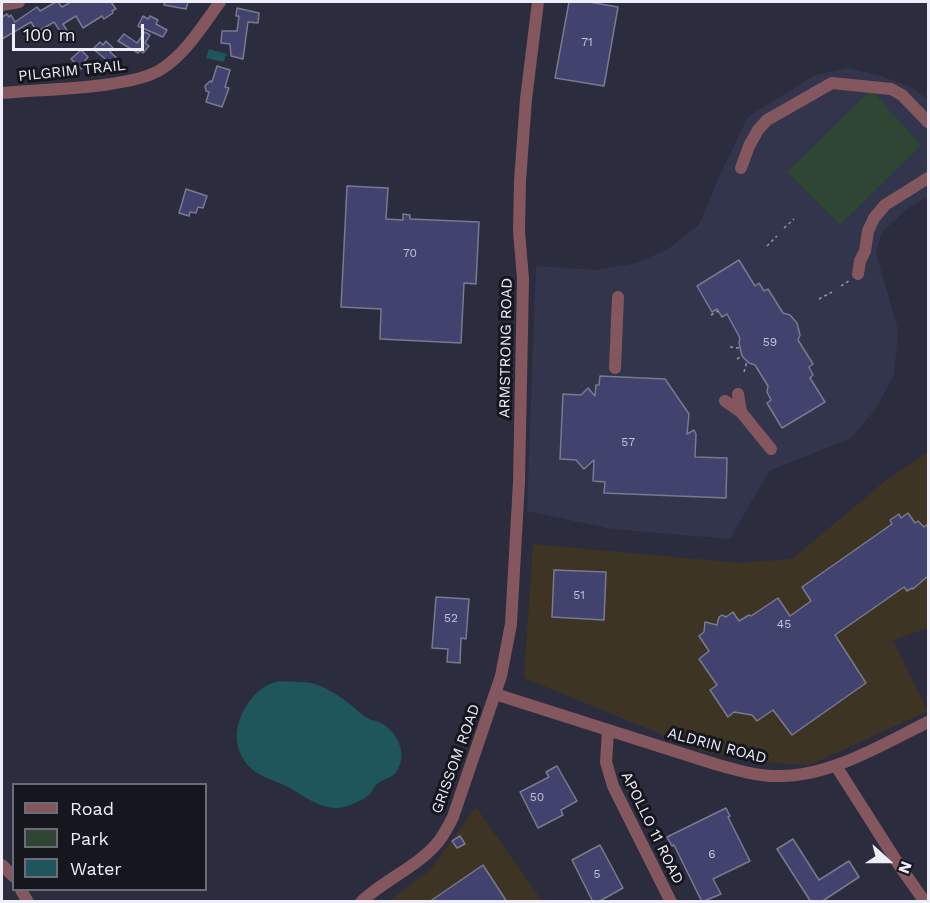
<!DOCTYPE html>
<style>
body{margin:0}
#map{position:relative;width:930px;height:903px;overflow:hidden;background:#2b2d3e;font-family:"Work Sans",sans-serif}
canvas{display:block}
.frame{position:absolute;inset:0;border:3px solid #edeefa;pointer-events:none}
.legend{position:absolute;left:12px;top:783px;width:195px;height:108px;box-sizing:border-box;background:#15161e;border:2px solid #6b6c76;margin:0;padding:8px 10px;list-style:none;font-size:18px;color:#edeefa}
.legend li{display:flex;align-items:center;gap:12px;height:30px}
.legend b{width:30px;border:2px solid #6b6c76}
.north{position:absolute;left:858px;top:831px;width:60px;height:60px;-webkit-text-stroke:4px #15161e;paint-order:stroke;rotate:111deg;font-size:16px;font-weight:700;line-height:24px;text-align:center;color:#edeefa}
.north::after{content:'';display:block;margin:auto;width:21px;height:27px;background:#edeefa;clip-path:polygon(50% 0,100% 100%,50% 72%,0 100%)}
.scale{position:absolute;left:12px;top:24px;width:132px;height:27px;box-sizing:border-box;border:3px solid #edeefa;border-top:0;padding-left:8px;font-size:18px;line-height:21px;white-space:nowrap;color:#edeefa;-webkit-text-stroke:4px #15161e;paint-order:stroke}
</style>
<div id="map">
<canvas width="930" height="903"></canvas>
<div class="frame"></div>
<ul class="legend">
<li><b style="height:8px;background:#84575e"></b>Road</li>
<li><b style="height:16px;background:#2e4633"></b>Park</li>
<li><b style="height:16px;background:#1e565c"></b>Water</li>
</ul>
<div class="north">N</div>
<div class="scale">100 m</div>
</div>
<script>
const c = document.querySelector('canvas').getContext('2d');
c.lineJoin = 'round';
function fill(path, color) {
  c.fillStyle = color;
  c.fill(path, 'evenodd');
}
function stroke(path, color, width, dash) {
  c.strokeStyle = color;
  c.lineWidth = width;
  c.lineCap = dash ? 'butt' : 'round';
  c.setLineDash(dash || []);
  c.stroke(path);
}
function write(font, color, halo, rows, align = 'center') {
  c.font = font + ' "Work Sans",sans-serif';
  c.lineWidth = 6;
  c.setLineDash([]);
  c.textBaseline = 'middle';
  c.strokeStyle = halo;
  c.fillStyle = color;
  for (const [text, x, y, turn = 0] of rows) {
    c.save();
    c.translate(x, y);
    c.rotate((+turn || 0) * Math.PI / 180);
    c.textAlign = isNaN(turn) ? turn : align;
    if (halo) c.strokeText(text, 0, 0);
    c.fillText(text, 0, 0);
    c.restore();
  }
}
fill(new Path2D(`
 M848,68l33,8 30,11 17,12v97l-22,14 -24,22 -6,21 22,77 -4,45 -19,35 -24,28 -82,33 -39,68 -118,-10 -85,-18 9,-245 60,4 40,-7 32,-14 31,-24 20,-48 29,-60 67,-42z`), '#32354c');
fill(new Path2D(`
 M928,452v176l-35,12 35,71 -118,54 -53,-3 -55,-11 -178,-73 9,-134 207,19 52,-4 92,-77z
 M476,807l66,94 -154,1 43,-33z`), '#3e3424');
fill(new Path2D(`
 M871,90l50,55 -81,80 -53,-53z`), '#2e4633');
fill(new Path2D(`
 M209,49l18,5 -4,8 -17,-4z
 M279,681c11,1 25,0 36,3 20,7 34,19 49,32 5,4 11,4 17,7 16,9 26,29 17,46 -5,10 -14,9 -21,15 -4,3 -5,9 -8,11 -6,5 -18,10 -25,12 -19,5 -39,-10 -54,-19 -11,-6 -29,-11 -37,-18 -21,-18 -20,-44 -6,-65 9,-13 16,-20 32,-24z`), '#1e565c');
const building = new Path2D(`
 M56,2h2l4,5 9,-5h40l5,7 -4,2 1,2 -9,6 -2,-3 -19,12 -7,-12 -13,8 8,13 -5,3 -12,-18 -17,10 -6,-10 -29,17v-22l5,-3 2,3 2,-2 4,7 22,-15 3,4z
 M165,2h23l-2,7 -22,-4z
 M569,2h20l29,5 -14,79 -49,-8z
 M237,8l22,5 -1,10 -10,-1 -5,37 -12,-3 -1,-12 -9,-1 1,-12h15l2,-15h-3z
 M143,16l5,3 2,-3 8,4 -2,4 11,6 -4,7 -25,-11z
 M145,32l5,3 -5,8 4,3 -6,7 -3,-2 -2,2 -20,-12 6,-7 13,9z
 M106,41l7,7 -3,4 9,8 -5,6 -21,-17 7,-7 3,3z
 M81,50l7,7 -4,5 2,2 -5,5 -10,-10z
 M217,66l13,4 -5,17 4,1 -7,19 -16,-5 3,-10 -3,-1 -1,-5 5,-5 2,1z
 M347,186l41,2 -2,31 17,1v-6l7,1v4l69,3 -3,62 -12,-1 -3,60 -81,-4 1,-30 -40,-2z
 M186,189l21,7 -4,12 -5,-1 -2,6 -6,-1 -1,4 -10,-3z
 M739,260l16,26 4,-3 5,8 4,-2 15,24 7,2 7,8 3,12 -2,5 15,24 -4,3 4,8 -3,3 15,24 -43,26 -15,-25 4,-3 -4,-8 1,-6 -13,-21 -6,-2 -7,-7 -3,-13 1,-5 -13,-24 -5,3 -5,-8 -5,3 -15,-26z
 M600,376l65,3 24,35 -2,20 7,-4 2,4 -1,23 32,1 -1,40 -122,-5 1,-11 -12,-1 1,-21 -10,9 -8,-9 -16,-1 3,-65 18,1 7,-7 7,8 1,-11h3z
 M908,513l7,10 3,-2 6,6 4,-3v52l-15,13 -1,-1 -5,3 -3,-4 -69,48 31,48 -74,52 -19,-25 -16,11 -5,-6 -18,-3 -6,5 -18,-27 7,-5 -18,-26 10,-8 -10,-15 5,-4 1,-10 12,3 2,-8 3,-2 4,2 7,-5 6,9 10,-6 2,1 27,-18 12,18 21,-15 -9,-14 90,-63 -2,-4 9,-6 2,4z
 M554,570l52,2 -2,48 -52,-3z
 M436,597l33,2 -3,40 -5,-1 -1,25 -13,-1 1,-13 -16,-1z
 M557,766l20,35 -16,9 2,5 -25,13 -18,-36 29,-15 -3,-5z
 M726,808l4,8 -2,1 22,44 -37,18 8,15 -19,8 -28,-57 -2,1 -5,-9z
 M460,836l5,8 -8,4 -5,-7z
 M793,839l26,41 30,-19 10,16 -38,25h-10l-34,-53z
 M600,845l23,43 -25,14h-5l-21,-42z
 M483,865l24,37h-78z`);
fill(building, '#42426e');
stroke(building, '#787a8e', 1.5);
stroke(new Path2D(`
 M784,228l10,-9
 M767,246l10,-10
 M841,286l9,-6
 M819,299l13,-7
 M711,315l7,-4
 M730,347l9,1
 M737,359l5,-3
 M744,372l3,-11`), '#9495a3', 1.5, [3, 3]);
stroke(new Path2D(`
 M2,5l17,-3
 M2,93c38,-4 127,-4 158,-23 25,-15 43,-45 60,-68
 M741,168l8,-22 9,-16 9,-10 65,-37 59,6 11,6 26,27
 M858,274l2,-13 5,-10 3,-20 6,-13 11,-13 43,-27
 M615,368l3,-71
 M738,394l3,18 30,37
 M725,401l16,11
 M495,694l220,70c21,6 41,12 63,12 52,1 105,-32 150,-54
 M608,731l-2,31 7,24 58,116
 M836,766l63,99 26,37
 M2,865l12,12
 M21,890l7,12
 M361,902c24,-23 57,-35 78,-61 5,-7 10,-16 14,-24l48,-141 10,-52 8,-142 3,-151 1,-52 -4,-48 1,-50 6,-82 12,-97`), '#84575e', 12);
write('12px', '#c2c3d7', null, [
 ["71",587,42],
 ["70",410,253],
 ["59",770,342],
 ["57",628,442],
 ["51",579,595],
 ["52",451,618],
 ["45",784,624],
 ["50",537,797],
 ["6",712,854],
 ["5",597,874]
]);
write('15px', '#edeefa', '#15161e', [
 ["PILGRIM TRAIL",72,71,-6],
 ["ARMSTRONG ROAD",506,348,-89],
 ["ALDRIN ROAD",717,746,15],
 ["GRISSOM ROAD",456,759,-70],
 ["APOLLO 11 ROAD",652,828,64]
]);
</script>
